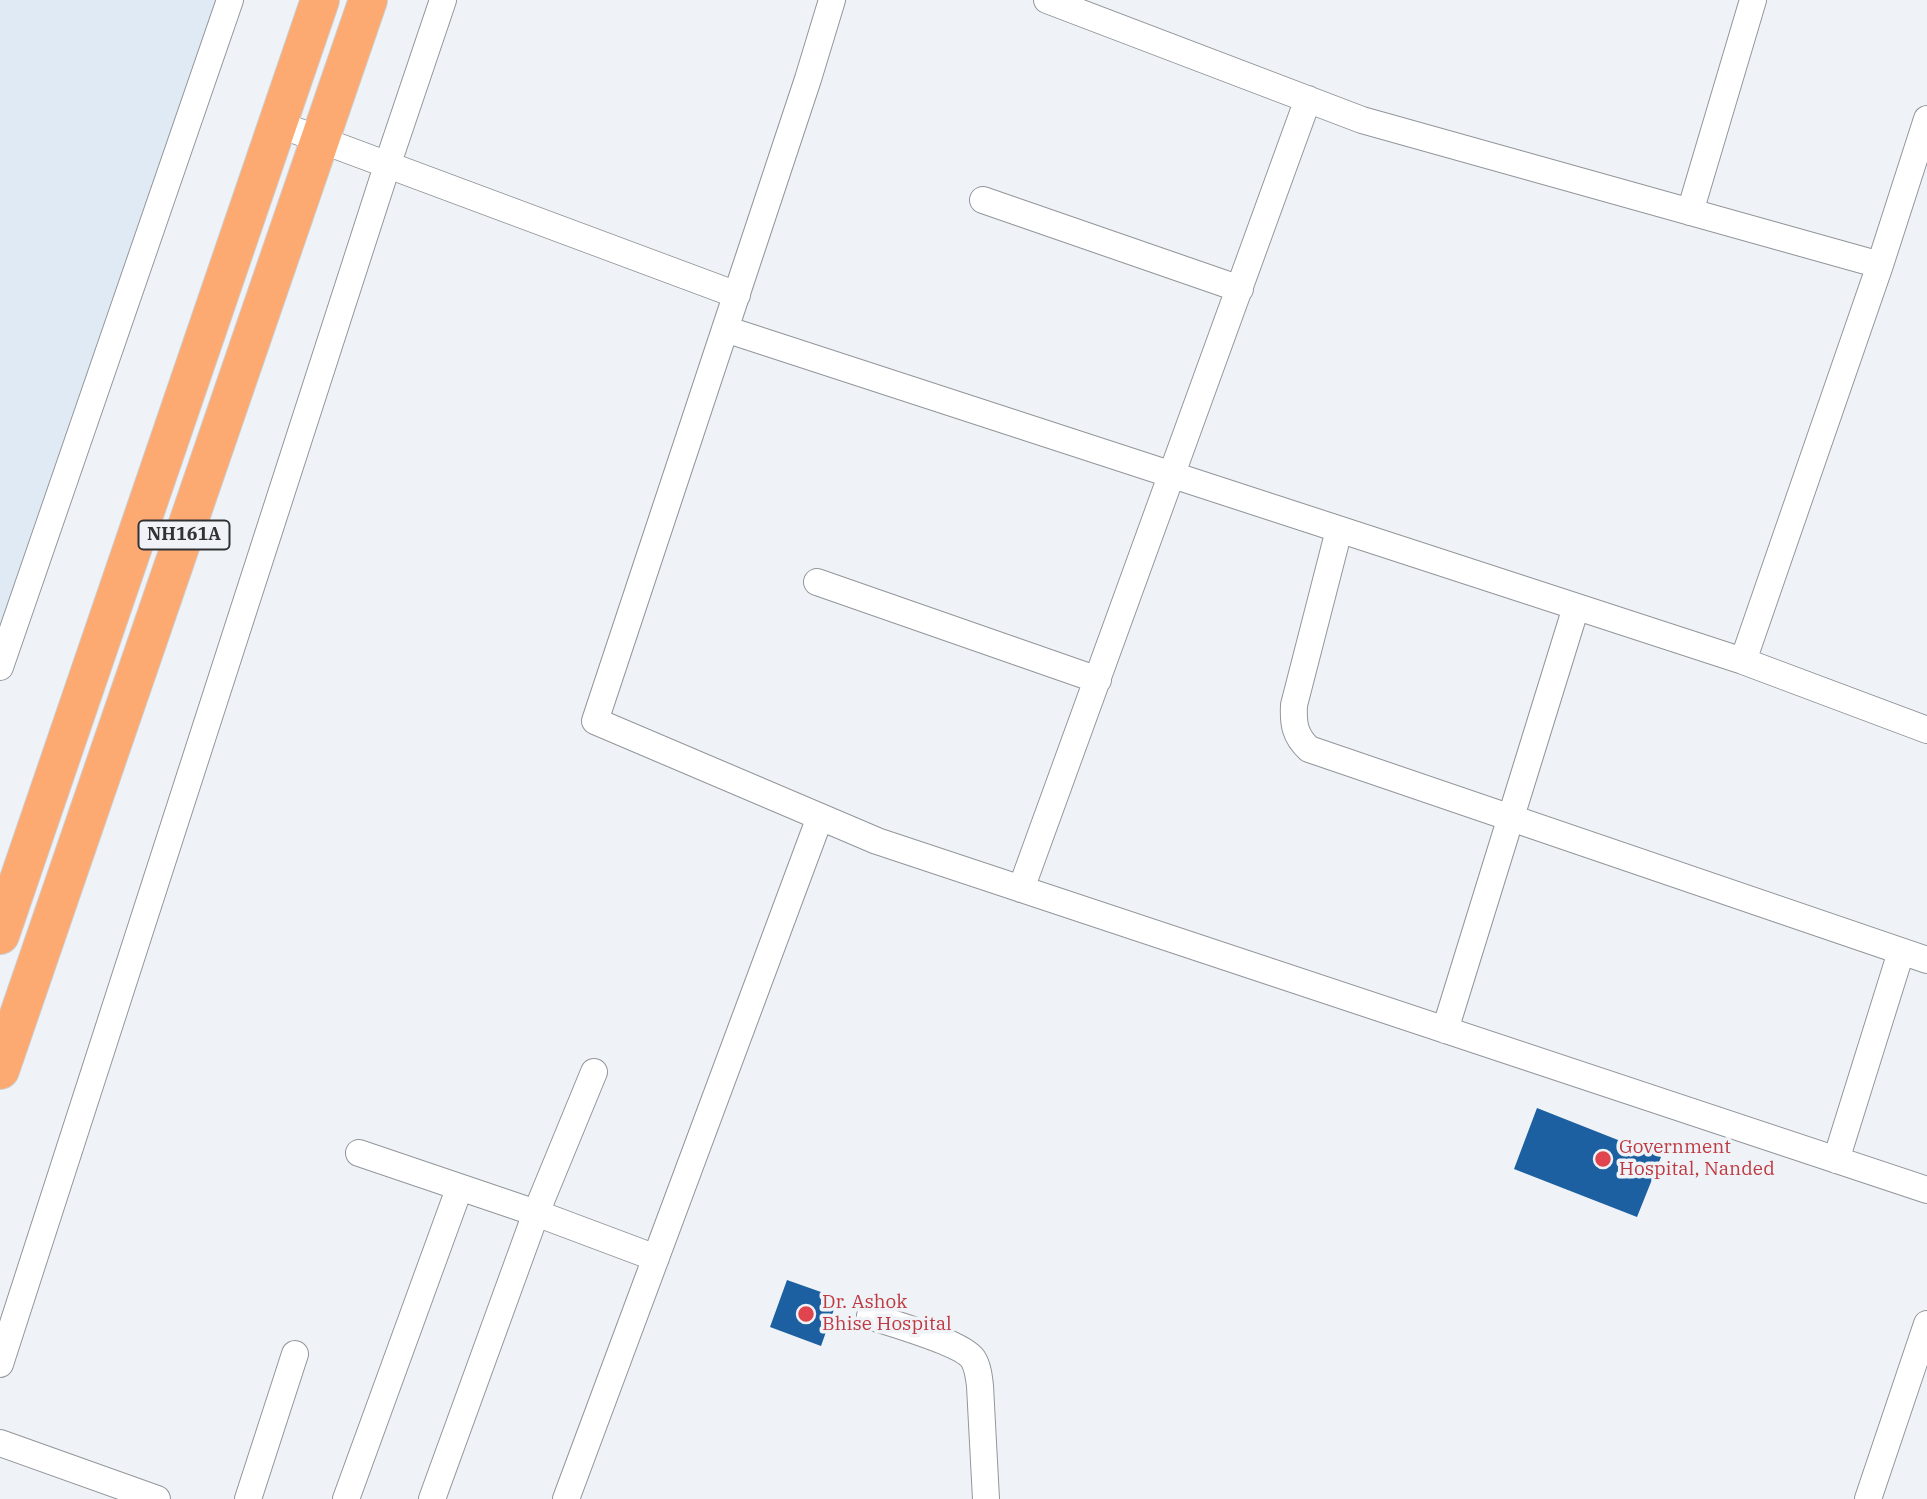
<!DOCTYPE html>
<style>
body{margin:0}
canvas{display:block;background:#eff3f7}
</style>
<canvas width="1927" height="1499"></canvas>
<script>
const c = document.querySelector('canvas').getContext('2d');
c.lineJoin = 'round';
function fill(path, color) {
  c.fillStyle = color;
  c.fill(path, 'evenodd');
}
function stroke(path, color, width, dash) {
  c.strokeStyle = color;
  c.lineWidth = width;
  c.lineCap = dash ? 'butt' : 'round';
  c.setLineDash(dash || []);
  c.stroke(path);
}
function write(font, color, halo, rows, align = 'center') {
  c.font = font + ' "IBM Plex Serif",serif';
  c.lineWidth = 7;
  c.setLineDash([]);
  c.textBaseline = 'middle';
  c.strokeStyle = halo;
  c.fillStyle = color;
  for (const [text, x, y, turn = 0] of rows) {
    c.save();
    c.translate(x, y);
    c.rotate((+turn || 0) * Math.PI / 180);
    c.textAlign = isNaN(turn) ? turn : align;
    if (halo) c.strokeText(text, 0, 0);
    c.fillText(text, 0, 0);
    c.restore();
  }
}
fill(new Path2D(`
 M0,0h220l-220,651z`), '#e0eaf4');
fill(new Path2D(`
 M1537,1108l124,49 -24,60 -123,-48z
 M787,1280l51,18 -17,48 -51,-19z`), '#1d60a1');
const street = new Path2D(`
 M832,0l-24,79 -213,642 282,120 1050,349
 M1047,0l315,120 518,145
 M1927,119l-47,146 -137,396 184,69
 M278,124l459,171
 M983,200l257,89
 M1690,212l63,-212
 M725,329l1018,332
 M1339,530l-45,175c-1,19 1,31 15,44l618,211
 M817,582l281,98
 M0,667l230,-667
 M1021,889l287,-790
 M1445,1030l131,-423
 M359,1153l177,60 120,45
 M1836,1160l65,-208
 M870,1316c22,8 91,26 103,43 5,8 6,18 7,27l6,113
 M0,1364l387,-1198 56,-166
 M0,1443l157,56
 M248,1499l47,-145
 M346,1499l113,-310
 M432,1499l104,-286 58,-141
 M566,1499l254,-682
 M1868,1499l59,-175`);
const highway = new Path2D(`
 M0,935l320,-935
 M0,1070l368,-1070`);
stroke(street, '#92969a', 28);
stroke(highway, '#cecece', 40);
stroke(street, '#fff', 26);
stroke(highway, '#fda972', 38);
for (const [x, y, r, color] of [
 [1603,1159,9,"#e0444e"],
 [806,1314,9,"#e0444e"]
]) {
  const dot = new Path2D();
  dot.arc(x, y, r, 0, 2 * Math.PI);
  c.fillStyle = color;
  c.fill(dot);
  stroke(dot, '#eff3f7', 2.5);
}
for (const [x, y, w] of [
 [184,535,91]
]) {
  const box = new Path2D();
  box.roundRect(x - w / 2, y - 14.5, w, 29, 5);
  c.fillStyle = '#eff3f7';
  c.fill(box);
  stroke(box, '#313234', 2);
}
write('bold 18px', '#313234', null, [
 ["NH161A",184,535]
]);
write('19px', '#be3a42', '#eff3f7', [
 ["Government",1619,1148],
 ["Hospital, Nanded",1619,1170],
 ["Dr. Ashok",822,1303],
 ["Bhise Hospital",822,1325]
], 'left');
</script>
